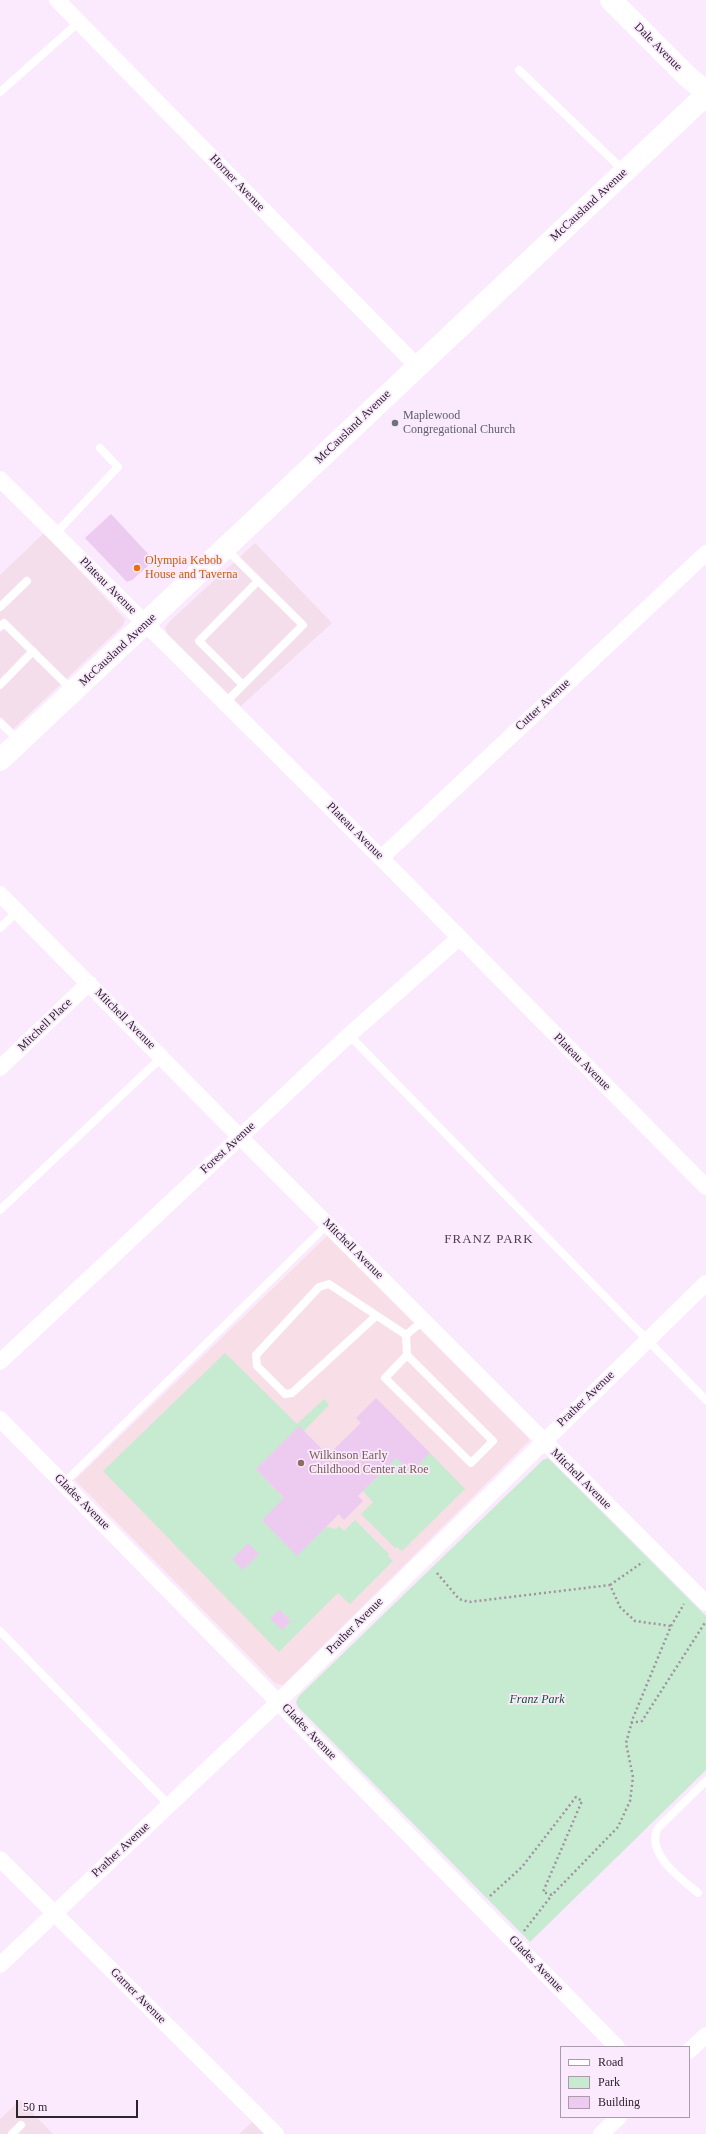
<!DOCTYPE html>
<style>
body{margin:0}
#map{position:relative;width:706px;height:2134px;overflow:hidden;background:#fbe9fd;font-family:"Times New Roman",serif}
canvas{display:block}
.legend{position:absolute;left:560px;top:2046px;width:130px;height:72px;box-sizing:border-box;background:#fbe9fd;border:1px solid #a99baa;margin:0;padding:5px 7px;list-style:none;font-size:12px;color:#2d252e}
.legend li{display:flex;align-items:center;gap:8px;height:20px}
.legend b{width:20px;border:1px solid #a99baa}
.scale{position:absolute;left:16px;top:2100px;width:122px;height:18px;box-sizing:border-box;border:2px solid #2d252e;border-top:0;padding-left:5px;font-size:12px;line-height:14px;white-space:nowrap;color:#2d252e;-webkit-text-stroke:3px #fbe9fd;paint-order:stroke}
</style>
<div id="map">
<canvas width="706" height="2134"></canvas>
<ul class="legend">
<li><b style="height:5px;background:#fff"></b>Road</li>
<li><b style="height:11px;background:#c7ebd0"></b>Park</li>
<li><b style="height:11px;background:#edcaef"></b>Building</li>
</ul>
<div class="scale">50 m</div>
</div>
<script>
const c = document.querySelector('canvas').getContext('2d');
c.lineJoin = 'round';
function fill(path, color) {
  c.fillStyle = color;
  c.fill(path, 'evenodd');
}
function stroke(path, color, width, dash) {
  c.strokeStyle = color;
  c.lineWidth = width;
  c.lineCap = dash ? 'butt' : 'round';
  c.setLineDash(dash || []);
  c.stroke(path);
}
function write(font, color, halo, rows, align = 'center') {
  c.font = font + ' "Times New Roman",serif';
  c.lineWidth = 3.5;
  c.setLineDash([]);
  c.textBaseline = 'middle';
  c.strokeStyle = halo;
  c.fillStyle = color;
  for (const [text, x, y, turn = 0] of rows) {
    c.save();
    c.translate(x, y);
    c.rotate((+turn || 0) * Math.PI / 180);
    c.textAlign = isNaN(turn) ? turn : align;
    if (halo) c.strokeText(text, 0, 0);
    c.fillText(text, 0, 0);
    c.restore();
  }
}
fill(new Path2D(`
 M44,533l81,86 -2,6 -5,5 -106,100 -12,-12v-143z
 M255,543l77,80 -91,83 -73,-71 -3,-7 5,-7z
 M20,2100l33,34h-53v-15z
 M252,2122l12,12h-25z`), '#f4deec');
fill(new Path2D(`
 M327,1236l201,202 1,3 -245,243 -3,1 -6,-2 -200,-203z`), '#f7dee7');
fill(new Path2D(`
 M225,1353l72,71 27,-25 5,6 -25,26 -5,-4 -43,42 28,30 -22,21 35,35 29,-28 10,2 3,-3 5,5 11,-11 34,34 -1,2 5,5 -43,43 -12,-11 -59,59 -176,-181zM279,1609l12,12 -9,9 -12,-11z
 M430,1453l35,36 -63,62 -5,-4 -2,1 -34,-34 12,-12 -10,-11 33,-33 15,14z
 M548,1458l158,158v154l-176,172 -232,-235 -2,-5 3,-6 244,-236z`), '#c7ebd0');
fill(new Path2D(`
 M111,514l39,42 -1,9 -17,15 -5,2 -42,-44z
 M376,1398l54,55 -19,19 -15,-14 -38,38 5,5 -19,19 -5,-6 -42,42 -35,-36 22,-22 -28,-29 43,-43 29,29 33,-32 -5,-5z
 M248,1543l11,11 -16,16 -11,-11z
 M279,1609l12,12 -9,9 -12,-11z`), '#edcaef');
stroke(new Path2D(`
 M437,1573l22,26 10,3 141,-17 10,22 15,14 36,5
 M610,1585l33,-23
 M631,1723l11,-2 64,-100
 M490,1896l32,-29 54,-70 6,4 -39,91 9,3 66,-68 12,-26 3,-24 -7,-34 7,-25 38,-92 13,-22
 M524,1931l28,-36`), '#9f91a0', 2.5, [2, 3]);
stroke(new Path2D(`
 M519,70l105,101
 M0,92l79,-70
 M55,534l63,-67 -18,-19
 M0,607l27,-26
 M0,627l4,-4 69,68
 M0,685l33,-34
 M243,685l-44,-44 59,-60
 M225,703l78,-78 -77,-76
 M0,722l19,19
 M0,928l18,-17
 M349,1035l357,365
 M0,1210l162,-153
 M376,1316l-84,77 -7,1 -28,-28 -1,-11 63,-68 10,-3 77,51 18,-15
 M406,1335l1,20 -22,23 86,85 22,-22 -86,-86
 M64,1483l264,-259
 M0,1631l169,174
 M698,1893c-17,-14 -53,-40 -40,-65l48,-47
 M12,2134l9,-9`), '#fff', 8);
stroke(new Path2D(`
 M57,0l360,366
 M0,479l381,379 325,329
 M381,858l325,-305
 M0,894l239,242 467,467
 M0,1068l89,-85
 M0,1362l349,-327 110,-97
 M0,1419l617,628
 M0,1859l276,275
 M0,1965l272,-257 434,-425
 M689,2051l17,-16
 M601,2134l18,-17`), '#fff', 16);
stroke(new Path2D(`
 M611,0l76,76 19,16`), '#fff', 22);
stroke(new Path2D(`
 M0,760l706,-665`), '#fff', 22);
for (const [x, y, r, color] of [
 [395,423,4,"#6b7280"],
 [137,568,4,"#e8710a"],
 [301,1463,4,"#8d6e63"]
]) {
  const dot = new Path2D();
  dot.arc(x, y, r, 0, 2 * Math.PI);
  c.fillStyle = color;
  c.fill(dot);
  stroke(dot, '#fbe9fd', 1.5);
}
write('12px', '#2d252e', '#fbe9fd', [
 ["Dale Avenue",658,47,45],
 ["Horner Avenue",237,183,46],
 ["McCausland Avenue",589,205,-43],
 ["McCausland Avenue",353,427,-44],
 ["Plateau Avenue",108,586,45],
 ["McCausland Avenue",118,650,-43],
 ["Cutter Avenue",543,705,-43],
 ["Plateau Avenue",355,831,45],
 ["Mitchell Avenue",125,1019,45],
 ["Mitchell Place",45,1025,-44],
 ["Plateau Avenue",582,1062,45],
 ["Forest Avenue",228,1148,-43],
 ["Mitchell Avenue",353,1249,45],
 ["Prather Avenue",586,1399,-44],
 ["Mitchell Avenue",581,1479,45],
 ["Glades Avenue",82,1502,45],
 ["Prather Avenue",355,1626,-45],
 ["Glades Avenue",309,1732,46],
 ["Prather Avenue",121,1850,-43],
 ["Glades Avenue",536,1964,46],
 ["Garner Avenue",138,1996,45]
]);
write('12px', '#5b616d', '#fbe9fd', [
 ["Maplewood",403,416],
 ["Congregational Church",403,430]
], 'left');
write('12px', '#c56008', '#fbe9fd', [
 ["Olympia Kebob",145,561],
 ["House and Taverna",145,575]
], 'left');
write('12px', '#785e54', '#fbe9fd', [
 ["Wilkinson Early",309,1456],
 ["Childhood Center at Roe",309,1470]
], 'left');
write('italic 12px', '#0e532c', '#fbe9fd', [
 ["Franz Park",537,1700]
]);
c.letterSpacing = '1px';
write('13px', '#513e53', '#fbe9fd', [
 ["FRANZ PARK",489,1240]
]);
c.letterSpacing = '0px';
</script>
